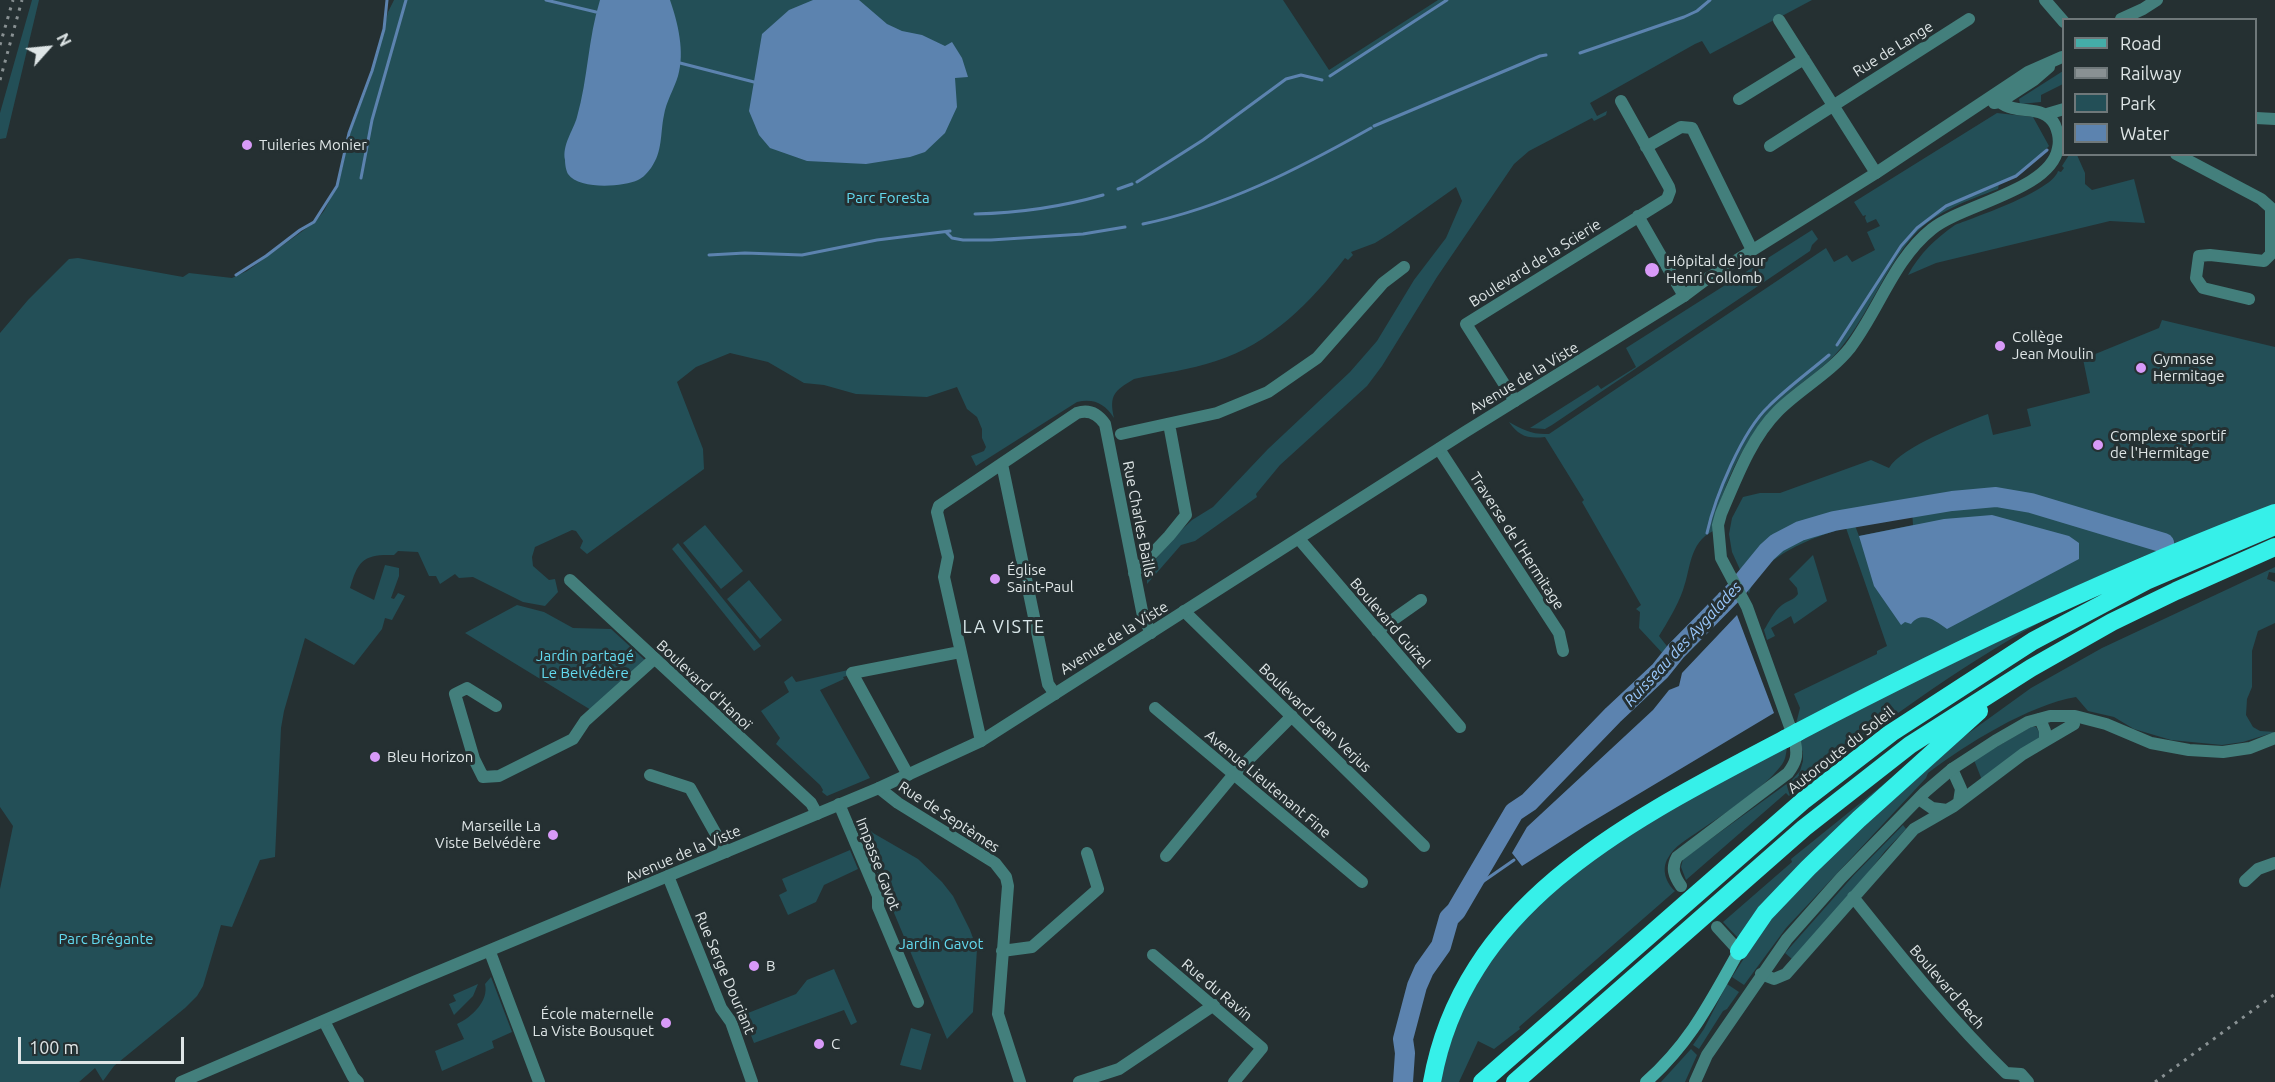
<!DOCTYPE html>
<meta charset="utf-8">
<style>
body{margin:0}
#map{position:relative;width:2275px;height:1082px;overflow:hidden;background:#253032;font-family:Ubuntu,sans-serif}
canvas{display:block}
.legend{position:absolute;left:2062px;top:18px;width:195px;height:138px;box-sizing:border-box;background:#253032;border:2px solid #6f787a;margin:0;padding:8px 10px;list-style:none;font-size:18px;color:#dee5e6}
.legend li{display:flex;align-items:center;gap:12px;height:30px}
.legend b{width:30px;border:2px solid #6f787a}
.north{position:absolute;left:18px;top:18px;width:60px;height:60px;-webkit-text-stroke:4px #253032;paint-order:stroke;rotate:63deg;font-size:16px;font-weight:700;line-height:24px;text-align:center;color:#dee5e6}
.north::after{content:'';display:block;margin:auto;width:21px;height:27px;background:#dee5e6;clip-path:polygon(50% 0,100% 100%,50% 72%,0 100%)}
.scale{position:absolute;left:18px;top:1037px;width:166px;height:27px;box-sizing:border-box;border:3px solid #dee5e6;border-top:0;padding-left:8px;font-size:18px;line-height:21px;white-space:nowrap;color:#dee5e6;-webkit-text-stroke:4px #253032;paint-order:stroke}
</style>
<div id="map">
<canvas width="2275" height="1082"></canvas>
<ul class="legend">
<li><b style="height:8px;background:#45ada8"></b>Road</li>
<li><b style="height:8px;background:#899193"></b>Railway</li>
<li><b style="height:16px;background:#234f57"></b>Park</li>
<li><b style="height:16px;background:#5c83af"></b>Water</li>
</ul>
<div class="north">N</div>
<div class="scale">100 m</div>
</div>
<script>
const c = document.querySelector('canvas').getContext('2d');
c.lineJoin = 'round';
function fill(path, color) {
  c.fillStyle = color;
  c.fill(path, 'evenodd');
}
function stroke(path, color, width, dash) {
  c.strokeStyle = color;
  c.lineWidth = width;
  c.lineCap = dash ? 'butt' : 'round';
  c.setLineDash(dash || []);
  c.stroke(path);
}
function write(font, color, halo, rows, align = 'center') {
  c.font = font + ' Ubuntu,sans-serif';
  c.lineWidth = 6;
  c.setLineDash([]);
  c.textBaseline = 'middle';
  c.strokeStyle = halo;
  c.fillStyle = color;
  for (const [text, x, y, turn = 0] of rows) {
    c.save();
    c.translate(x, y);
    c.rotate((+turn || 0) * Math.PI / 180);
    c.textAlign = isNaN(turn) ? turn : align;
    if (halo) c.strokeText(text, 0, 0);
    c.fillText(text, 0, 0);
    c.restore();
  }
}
fill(new Path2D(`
 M32,0h7l-33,138 -6,1v-26z
 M394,0h889l46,70 109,-70h374l-30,16 -2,-1 -7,4 1,1 -64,34 -8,-13 -7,3 -105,59 7,13 10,-5 -1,4 -12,6 -2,-3 -63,33 -15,13 -77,113 -55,89 -15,20 -87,79 -24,29 1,3 -62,44 -14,4 -34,39v-14l25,-31 20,-19 21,-13 55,-58 82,-77 27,-31 37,-61 32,-42 16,-37 -6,-14 -65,46 -16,10 -24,9 2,3 -5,5 -3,-2c-34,44 -75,86 -129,103 -26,9 -54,12 -82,18 -20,12 -25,16 -20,39 -9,-14 -20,-20 -37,-16l-101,64 -5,-10 13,-5 2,-4 -4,-9v-9l-5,-12 -10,-8 -10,-22 -30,10 -71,-3 -32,-9 -20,-2 -36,-21 -38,-9 -34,14 -19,15 26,67 1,20 -117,85 -7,-6 3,-7 -7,-10 -4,-1 -37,17 -3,10 1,9 16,14 6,-1 3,13 -13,14 -22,-4 -50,-25 -14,1 -4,-4 -15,10 -4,-8h-7l-11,-24 -20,-1 -4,4c-30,-1 -36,5 -44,33l24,12 11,-35 14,3v8l-8,22 3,1 4,-6 7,3 -13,24 -7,-2 -3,11 -28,36 -49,-27 -21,73 -3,17 -6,129 -15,3 -28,67 -11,-2 -18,61 -6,10 -12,12 -71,58 -11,15 -8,-13 -16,14h-79v-193l13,-63 -13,-19v-474l28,-33 41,-41 9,-1 105,19 6,-4 43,5 15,-7 68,-49 9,-11 15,-29 11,-49 21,-55 17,-66z
 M2063,71v13l-22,11v7l-21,2 -1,-5z
 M1997,113l36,4 16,29 -23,23 -27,15 -1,5c-29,11 -62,22 -84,46 -30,34 -45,79 -74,114 -15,19 -38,32 -55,48 -37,33 -63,86 -72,134 -24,12 -22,37 -30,59 -6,17 -15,31 -24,46l11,14 -4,7 -27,-29 1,-16 -4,-3 5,-4 -59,-103 2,-2 -39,-63c-18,2 -26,-1 -36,-15 13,7 23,13 40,12l277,-186 8,14 13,-7 5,7 23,-12 -8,-18 13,-6 -4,-7 -9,4 -2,-5 1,-3 -3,1 -9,-14z
 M2069,155h8l8,18v11l7,6 42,-11 11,44 -35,-2 -174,42 -28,12c12,-22 27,-36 47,-50 23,-9 97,-34 103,-54l3,1 3,-4 -2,-2z
 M1812,230l6,9 -6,6 -2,6 -258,174 -7,4 -15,-1 68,-43 3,4 35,-22 -10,-19z
 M2162,320l113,27v158l-136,53 -56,25 -194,92 -93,49 4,-16 -6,-14 83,-40v-3l10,-5 -41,-118c-32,8 -89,30 -97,66l-3,-7c14,-18 28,-39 49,-48 19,-9 40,-10 59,-16l5,13 54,-11 -1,-15c25,-4 53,-10 79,-8 32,2 64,12 95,21l1,4 52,17 7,-3 16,5 3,-7c-63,-19 -128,-49 -194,-45l-160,30 -37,17 -32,33 -10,-22 -3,-18 3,-16 11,-21 17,-4h20l91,-33 18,8c12,-21 75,-45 99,-54l5,21 38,-9 -4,-17 63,-16 -7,-34 76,-31z
 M705,525l38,46 -22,18 -38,-46z
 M678,543l83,103 -7,5 -82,-102z
 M1813,555l14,46 -33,23 -3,-8 -20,12 4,8 -8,4 -3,-10c5,-8 10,-19 18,-25 6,-5 11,-4 16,-11l-1,-6 -8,-9z
 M2275,567v6l-6,-1 -2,7 8,3v41l-17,8 -6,20v36l-5,12 -1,16 7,12 7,4 15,1 -32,10 -21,3 -51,-5 -37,-11 -20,-12 -26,-6 -12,-14c-47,8 -110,47 -148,76l-2,5 -140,150 -42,57 -12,-8 30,-47 18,-22 34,-36 145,-132 72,-52 71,-40z
 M749,580l33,40 -22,19 -33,-40z
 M517,605l27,7 29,16 38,1 35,32 -55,49 -126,-77z
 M2046,619c-91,50 -176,112 -257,177l-3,-3 -100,87 -5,-13 2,-8 109,-79 8,-9 3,-10v-9l-5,-11 64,-35z
 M848,670l2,5 -7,2 1,2 -24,11 50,88 -43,18 -5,-4 1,-2 -3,-5 -44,-41 4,-6 -19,-27 28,-19 -5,-10 8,-6 4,6z
 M2031,727h5l5,8 -3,5 -56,40 -8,-20z
 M1787,746c-1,8 -1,14 -7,21 -18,23 -56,47 -81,64 -10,7 -25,15 -31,27 -7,11 -2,25 7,33l-156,136 1,2 -26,20 -16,-8 -19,41h-19c41,-186 195,-253 347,-336z
 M1890,779l-10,11 -142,148 -15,-16 69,-60 -1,-3z
 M858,819l15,14 45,26 24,23 11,14 17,34 7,19 -4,63 -26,27 -92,-219z
 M1903,825l3,4 -21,22 -38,49 -55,59 -7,-6 69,-78z
 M850,850l8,19 -34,16 -8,17 -28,13 -9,-20 8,-4 -5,-12z
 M834,969l23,53 -6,3 -7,-15 -90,33 -11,-28 53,-21 11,-14z
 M491,977l21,55 -20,9 2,7 -52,23 -7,-20 29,-12 -7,-15c15,-7 32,-23 28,-40z
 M478,984l-5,12 -19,19 -5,-11 7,-3 -3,-6z
 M1727,984l12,8 -12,17 -4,2 -24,38 -6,-4 11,-16z
 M911,1028l20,6 -10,36 -21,-5z
 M1691,1049l6,6 -12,27h-24z`), '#234f57');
fill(new Path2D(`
 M600,0h70c8,23 15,52 8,76 -4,13 -12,26 -14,39 -4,19 -1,36 -13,53 -3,4 -8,10 -13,12 -15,7 -59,10 -70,-6 -2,-3 -3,-10 -3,-14 -3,-15 8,-29 12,-43 11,-38 11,-79 23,-117z
 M813,0h46l28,24 15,7 20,4 23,11 7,-4 10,16 6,19 -13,1 2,29 -12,26 -20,19 -15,5 -44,7 -59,-3 -37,-13 -11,-13 -10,-24 13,-77 27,-24z
 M1992,515l77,21 10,7v16l-132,70c-11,-8 -25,-19 -36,-5l-6,-2 -4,3 -27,-39 -15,-50 85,-17z
 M1737,615l37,98 -189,113 -63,40 -10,-13 15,-26 126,-117 16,-20 10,-4 3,-13z`), '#5c83af');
stroke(new Path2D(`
 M546,0l50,12
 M1580,53l104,-36 13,-6 13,-11
 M680,63l74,19
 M1330,76l117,-76
 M1374,126l166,-70 6,-1
 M361,178l11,-58 34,-120
 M1137,182l66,-42 83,-61 15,-4 21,5
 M1118,189l14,-5
 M975,214c45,-1 86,-7 128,-19
 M1143,224c82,-17 155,-55 228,-96
 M946,232l6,6 11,2h28l92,-6 42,-7
 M709,255l36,-2 57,2 75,-15 73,-9
 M236,275l30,-19 34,-26 14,-8 23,-36 12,-53 23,-62 12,-42 3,-29
 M1837,345l64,-99 16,-18 29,-22 70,-30 31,-26
 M1707,533c8,-36 35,-102 62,-127 18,-18 40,-34 60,-51
 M1720,594l2,10
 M1465,894l49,-34`), '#5c83af', 3);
stroke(new Path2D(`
 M1403,1082l2,-29 -2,-14 14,-53 7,-16 17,-24 8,-28 7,-7 58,-99 15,-10 84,-87 47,-44 16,-20 59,-60 32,-39 10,-9 23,-12 34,-10 64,-11 54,-9 44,-4 35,6 133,40`), '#5c83af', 20);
stroke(new Path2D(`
 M2045,0l19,22
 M1779,20l97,153
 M1739,99l65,-40
 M2047,114l17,-5
 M2256,118l19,1
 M1770,146l199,-127
 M1646,147l35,-20 11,1 60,122
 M2176,154l85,45 10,9v46l-7,7 -54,-6 -11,1 -3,22 7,10 46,11
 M1638,216l46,80
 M1515,401l-49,-77 201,-125 3,-8 -1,-4 -48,-86
 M1121,434l96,-21 51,-21 49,-34 66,-75 21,-16
 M1439,449l120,184 4,18
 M1002,464l46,220 7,10
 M1299,539l161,188
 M1134,573l35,-37 17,-21 -17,-91
 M570,580l241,223 6,11
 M1184,611l240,235
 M1377,631l44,-31
 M496,706l-29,-18 -12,6 19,65 9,18 16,-1 74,-37 12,-18 69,-62
 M1155,708l207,174
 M981,741l-37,-164 4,-20 -11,-45 2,-6 138,-93c12,-4 21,1 28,11l38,192 8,17
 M2045,741l29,-17
 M1952,769l9,20 -2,13
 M650,775l40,13 36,64
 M908,775l-56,-102 108,-21
 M879,788l19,15 97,60 11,14 2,9 -10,128 22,68
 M1919,799l13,9 15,2
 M839,804l39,92v11l40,95
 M1166,856l68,-82 58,-58
 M668,876l53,132 10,14 21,60
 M2245,881l13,-12 17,-6
 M1681,886c-7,-10 -10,-18 -4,-29l111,-84c8,-11 10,-17 7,-31
 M1853,897c49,61 97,122 153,176l15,1 7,8
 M1717,927l22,24
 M1002,951l30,-4 66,-58 -11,-36
 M490,952l49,130
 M1153,955l109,93 -28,34
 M1761,974l13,5 12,-5 128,-145 40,-23 69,-52 22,-13v-10l-5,-12
 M324,1021l29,56 5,5
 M1079,1082l40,-13 95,-64`), '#437f7c', 12);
stroke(new Path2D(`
 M2121,19l22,-10 14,-9
 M1994,103l6,-1 34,-22 15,-13
 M1790,727l-43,-120 -26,-49 -3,-33 3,-11c15,-35 30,-76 57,-103 22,-22 52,-38 72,-63 29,-38 44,-89 82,-119 31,-25 119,-39 126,-81 2,-8 0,-16 -3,-23 -11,-22 -38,-9 -55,-23
 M181,1082l235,-101 463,-193 102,-47 484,-309 219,-136 24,-18 168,-105 152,-101 34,-15
 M1695,1082l12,-27 80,-116 54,-61 84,-86 27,-23 43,-28 33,-19 22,-6h25l31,8 45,19 38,7 34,2 27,-4 25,-10`), '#437f7c', 12);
stroke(new Path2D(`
 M1646,1082c45,-40 64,-80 93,-131`), '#45ada8', 12);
stroke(new Path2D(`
 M1798,732c155,-81 313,-157 477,-219
 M1739,951l26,-38 43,-45 51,-49 120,-108
 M1432,1082c32,-182 205,-265 353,-343
 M1482,1082l322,-282 87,-67 142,-92 113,-60 129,-55
 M1515,1082l289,-254 106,-83 121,-77 81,-46 64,-31 99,-44`), '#36f0e9', 18);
stroke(new Path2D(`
 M0,45l13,-45
 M0,80l22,-80
 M2155,1082l120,-88`), '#899193', 3, [3, 6]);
stroke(new Path2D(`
 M1785,739l13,-7`), '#36f0e9', 18);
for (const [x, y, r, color] of [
 [247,145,6,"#d89af8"],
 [1652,270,8,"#d89af8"],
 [2000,346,6,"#d89af8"],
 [2141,368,6,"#d89af8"],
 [2098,445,6,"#d89af8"],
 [995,579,6,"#d89af8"],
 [375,757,6,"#d89af8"],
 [553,835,6,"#d89af8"],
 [754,966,6,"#d89af8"],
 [666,1023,6,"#d89af8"],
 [819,1044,6,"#d89af8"]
]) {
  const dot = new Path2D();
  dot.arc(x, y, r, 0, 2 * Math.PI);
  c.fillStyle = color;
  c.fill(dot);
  stroke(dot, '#253032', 2);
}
write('15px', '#dee5e6', '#253032', [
 ["Rue de Lange",1893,49,-32],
 ["Boulevard de la Scierie",1535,263,-32],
 ["Avenue de la Viste",1524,378,-31],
 ["Rue Charles Baills",1139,519,79],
 ["Traverse de l'Hermitage",1517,541,57],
 ["Boulevard Guizel",1390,623,49],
 ["Avenue de la Viste",1114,638,-32],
 ["Boulevard d'Hanoï",704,685,43],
 ["Boulevard Jean Verjus",1315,718,44],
 ["Autoroute du Soleil",1841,750,-38],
 ["Avenue Lieutenant Fine",1268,784,40],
 ["Rue de Septèmes",949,817,33],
 ["Avenue de la Viste",683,854,-23],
 ["Impasse Gavot",878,864,69],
 ["Rue Serge Douriant",725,973,67],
 ["Boulevard Bech",1947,987,49],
 ["Rue du Ravin",1217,990,40]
]);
write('15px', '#dee5e6', '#253032', [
 ["Tuileries Monier",259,145],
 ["Hôpital de jour",1666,261],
 ["Henri Collomb",1666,278],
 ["Collège",2012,337],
 ["Jean Moulin",2012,354],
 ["Gymnase",2153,359],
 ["Hermitage",2153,376],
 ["Complexe sportif",2110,436],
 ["de l'Hermitage",2110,453],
 ["Église",1007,570],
 ["Saint-Paul",1007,587],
 ["Bleu Horizon",387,757],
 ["Marseille La",541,826,"right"],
 ["Viste Belvédère",541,843,"right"],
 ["B",766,966],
 ["École maternelle",654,1014,"right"],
 ["La Viste Bousquet",654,1031,"right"],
 ["C",831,1044]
], 'left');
write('15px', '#63dbf0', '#253032', [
 ["Parc Foresta",888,198],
 ["Jardin partagé",585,656],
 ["Le Belvédère",585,673],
 ["Parc Brégante",106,939],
 ["Jardin Gavot",941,944]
]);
write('italic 16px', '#99c7fb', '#253032', [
 ["Ruisseau des Aygalades",1683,644,-47]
]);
c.letterSpacing = '1.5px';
write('18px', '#d9e7ea', '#253032', [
 ["LA VISTE",1004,627]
]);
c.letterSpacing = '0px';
</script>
